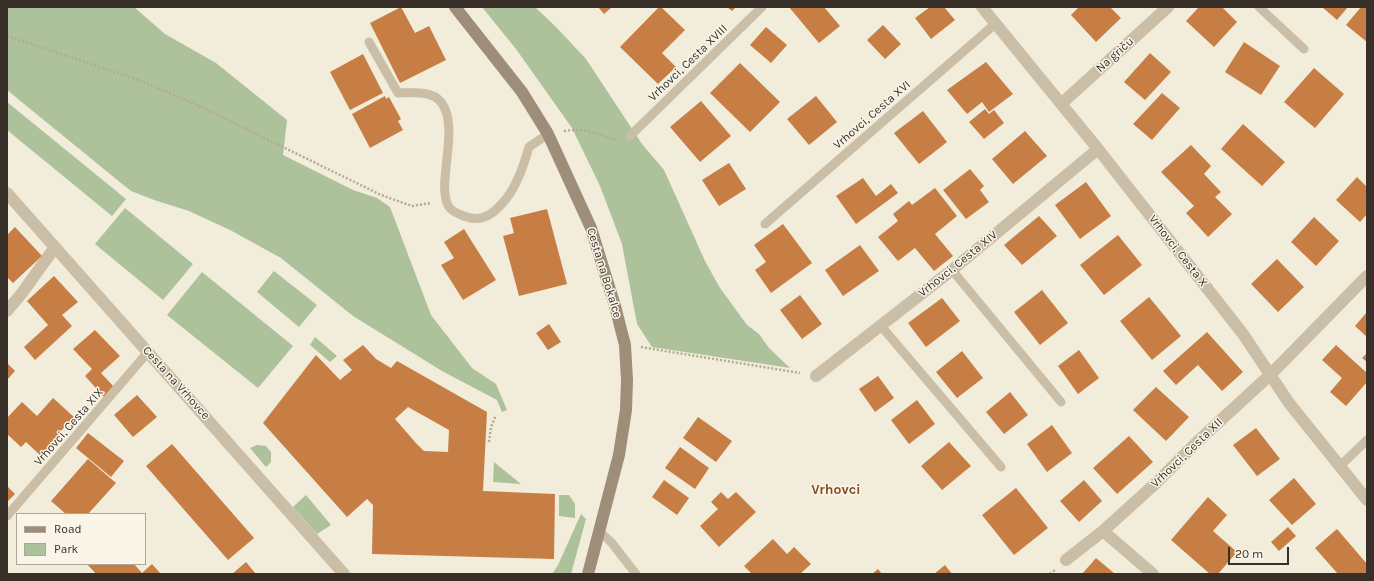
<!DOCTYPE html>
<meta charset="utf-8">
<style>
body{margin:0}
#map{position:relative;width:1374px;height:581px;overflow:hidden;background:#f2ecdb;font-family:Karla,sans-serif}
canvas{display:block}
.frame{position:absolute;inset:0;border:8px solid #372f28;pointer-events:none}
.legend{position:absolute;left:16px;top:513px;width:130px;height:52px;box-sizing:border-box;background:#faf5e8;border:1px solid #aca69b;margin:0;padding:5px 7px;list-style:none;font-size:12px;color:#372f28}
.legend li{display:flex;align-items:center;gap:8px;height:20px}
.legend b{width:20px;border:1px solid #aca69b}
.scale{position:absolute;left:1228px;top:547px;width:61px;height:18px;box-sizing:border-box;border:2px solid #372f28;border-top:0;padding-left:5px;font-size:12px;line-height:14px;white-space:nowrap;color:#372f28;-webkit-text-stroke:3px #faf5e8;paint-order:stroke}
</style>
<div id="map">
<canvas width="1374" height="581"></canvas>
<div class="frame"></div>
<ul class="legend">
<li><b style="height:5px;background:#9e8e79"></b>Road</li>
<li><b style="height:11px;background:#adc19b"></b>Park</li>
</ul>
<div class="scale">20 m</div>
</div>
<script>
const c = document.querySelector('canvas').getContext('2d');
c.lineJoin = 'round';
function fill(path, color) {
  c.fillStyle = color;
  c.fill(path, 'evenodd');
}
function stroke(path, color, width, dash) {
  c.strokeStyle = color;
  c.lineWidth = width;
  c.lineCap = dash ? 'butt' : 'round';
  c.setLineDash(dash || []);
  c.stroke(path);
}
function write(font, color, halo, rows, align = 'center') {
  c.font = font + ' Karla,sans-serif';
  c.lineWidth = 3;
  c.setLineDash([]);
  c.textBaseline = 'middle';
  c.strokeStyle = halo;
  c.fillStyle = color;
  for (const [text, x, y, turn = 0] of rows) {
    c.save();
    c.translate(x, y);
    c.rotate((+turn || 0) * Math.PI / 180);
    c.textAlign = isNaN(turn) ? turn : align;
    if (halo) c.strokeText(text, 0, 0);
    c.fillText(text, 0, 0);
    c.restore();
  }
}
fill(new Path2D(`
 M7,7h127l31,27 51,29 71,57 -4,35 70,35 24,8 13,9 41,108 41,53 24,16 11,26 -5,2 -5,-12 -55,-29 -89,-55 -72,-58 -51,-28 -41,-19 -35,-11 -23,-9 -10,-8 -114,-93z
 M482,7h53l21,20 30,32 56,85 22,26 41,91 15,27 27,37 12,9 10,14 21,20 -138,-21 -15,-23 -15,-80 -22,-58 -28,-58 -56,-79z
 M7,102l119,97 -14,17 -105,-86z
 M125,208l68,56 -30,36 -68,-56z
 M274,271l43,34 -18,22 -42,-35z
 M202,272l91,74 -35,42 -91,-73z
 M315,337l22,19 -7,6 -20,-17z
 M257,445l9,1 5,6v10l-5,5 -16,-19z
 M494,462l27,22 -28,-2z
 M306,495l25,30 -14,9 -24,-27z
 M559,495h10l6,9v14l-16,-2z
 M581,514l5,5 -15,55h-19l6,-9z`), '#adc19b');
fill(new Path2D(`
 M401,7l14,26 14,-7 17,34 -46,23 -30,-60z
 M598,7h14l-8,7z
 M659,7h2l24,23 -23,23 14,14 -18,17 -38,-37z
 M727,7h9l-4,4z
 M789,7h35l16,19 -21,17z
 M930,7h14l11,13 -24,19 -16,-21z
 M1079,7h31l11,11 -25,24 -25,-27z
 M1199,7h23l15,15 -23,25 -28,-26z
 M1322,7h26l-11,13z
 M1361,7h6v35l-21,-17z
 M883,25l18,19 -16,15 -18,-19z
 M766,27l21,18 -16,18 -21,-18z
 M1244,42l36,24 -19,29 -36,-23z
 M1150,53l21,19 -26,28 -21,-18z
 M363,54l20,39 -33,17 -20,-38z
 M986,62l27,32 -24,18 -7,-10 -15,12 -20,-24z
 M740,63l40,39 -30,30 -40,-39z
 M1314,68l30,26 -29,34 -31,-26z
 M1162,93l18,15 -28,32 -19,-16z
 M385,96l1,3 3,-2 12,22 -3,2 5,9 -33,18 -18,-34z
 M816,96l21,26 -28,23 -22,-26z
 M701,101l30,35 -31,26 -30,-35z
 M985,109l4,5 5,-4 10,13 -20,16 -15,-17z
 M923,111l24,31 -28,22 -25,-31z
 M1243,124l42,38 -23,24 -41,-37z
 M1025,131l22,25 -34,28 -21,-25z
 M1191,145l20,21 -7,8 17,18 -6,5 17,17 -24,23 -22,-24 8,-7 -33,-34z
 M729,163l17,26 -27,17 -17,-26z
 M970,169l14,17 -4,4 9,12 -23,17 -23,-29z
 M1357,177l10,10v27l-7,8 -24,-22z
 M863,178l13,18 15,-12 7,9 -42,31 -20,-28z
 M1086,182l25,34 -31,23 -25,-34z
 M935,188l22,28 -22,18 18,22 -19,15 -19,-23 -17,13 -20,-24 20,-16 -5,-7 16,-13 3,4z
 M547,209l20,75 -48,12 -16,-60 11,-3 -4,-15z
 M1039,216l18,20 -35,29 -18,-20z
 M1314,217l25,24 -23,25 -25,-24z
 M783,224l29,39 -41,30 -16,-23 11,-8 -12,-17z
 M15,227l27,29 -29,27 -6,-6v-42z
 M464,229l32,51 -33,20 -22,-35 13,-7 -10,-16z
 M1118,235l24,30 -38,30 -24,-30z
 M860,245l19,26 -36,25 -18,-26z
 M1277,259l27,28 -26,25 -27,-28z
 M54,276l24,26 -16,13 10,11 -37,34 -11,-13 24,-22 -21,-24z
 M1042,290l26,33 -28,22 -26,-33z
 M800,295l22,29 -20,15 -22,-29z
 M1149,297l32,39 -29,24 -32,-39z
 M942,298l18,23 -34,26 -18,-24z
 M1367,312v25l-12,-11z
 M549,324l12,18 -13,8 -12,-17z
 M95,330l25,26 -19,17 14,15 -11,9 -19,-21 7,-7 -19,-20z
 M1207,332l36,40 -21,19 -24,-26 -22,20 -13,-14z
 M363,345l13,14 15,9 6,-7 90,51 -4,79 72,3 -1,65 -182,-5 1,-49 -6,-6 -20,18 -84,-94 53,-68 24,25 12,-10 -9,-10zM408,407l41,23 -1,22 -24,-1 -9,-9 -20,-23z
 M1336,345l31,28v9l-21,24 -16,-14 12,-14 -20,-18z
 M1079,350l20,28 -21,16 -20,-28z
 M962,351l21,27 -26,20 -21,-26z
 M1367,353v9l-5,-4z
 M7,363l8,8 -8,9z
 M878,376l16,22 -19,14 -16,-23z
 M1156,387l33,30 -23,24 -33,-31z
 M1010,392l18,23 -24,19 -18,-22z
 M137,395l20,22 -24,20 -19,-22z
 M53,398l21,19 -16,17 3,3 -19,20 -16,-15 -5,5 -14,-13v-16l15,-16 15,14z
 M917,400l18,24 -26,20 -18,-24z
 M698,417l34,24 -16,21 -33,-24z
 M1052,425l20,28 -25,19 -20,-28z
 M1256,428l24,31 -23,17 -24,-31z
 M88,433l36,28 -13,16 -35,-29z
 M1129,436l24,26 -36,32 -24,-26z
 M949,442l22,24 -29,24 -21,-24z
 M172,444l82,94 -26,22 -82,-94z
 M680,447l29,21 -14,21 -30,-21z
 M88,459l28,24 -28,31h-22l-15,-13z
 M1294,478l22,26 -24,21 -23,-25z
 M664,480l25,18 -12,17 -25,-18z
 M1084,480l18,21 -23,21 -19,-21z
 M7,486l8,8 -8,8z
 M1016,488l32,40 -34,27 -32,-40z
 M721,492l7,7 8,-7 20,20 -37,35 -19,-21 18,-17 -7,-7z
 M1208,497l19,18 -14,16 24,21 -19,22h-8l-39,-34z
 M1288,527l8,9 -17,15 -8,-9z
 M1337,529l30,35 -1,10h-28l-23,-26z
 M773,539l14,15 7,-7 17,17 -11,10h-48l-8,-8z
 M1096,558l19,16h-33z
 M246,562l10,12h-24z
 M87,564h47l8,9 10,-9 9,10h-65z
 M945,565l7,9h-18z
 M878,569l4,5h-10z`), '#c67e45');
stroke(new Path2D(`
 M7,36l134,45 54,23 186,91 31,11 19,-3
 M564,131c24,-4 33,4 53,9
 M641,347l159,26
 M489,442l2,-15 5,-12
 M1050,574l5,-4`), '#b6a991', 2.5, [2, 2]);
stroke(new Path2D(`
 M1259,7l45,42
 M369,42l29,51c14,0 33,-3 43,9 20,25 -6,84 8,105 4,6 14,9 21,11 16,3 26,-7 36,-19 11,-14 18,-34 23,-52l19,-13
 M630,136l132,-129
 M765,224l230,-200
 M952,270l109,132
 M881,326l120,141
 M1340,466l27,-26
 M7,516l141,-164
 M600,532l11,10 25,32`), '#cabea7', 9);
stroke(new Path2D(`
 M982,7l116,142 145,185 46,69 78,97
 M1061,104l107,-97
 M7,193l337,381
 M7,311l15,-18 33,-46
 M816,376l136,-106 146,-121
 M1066,560l37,-29
 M1153,574l-50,-43 53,-48 41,-41 74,-68 96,-98`), '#cabea7', 12);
stroke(new Path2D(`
 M455,7l67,85 26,42 43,94 24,78 10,39 2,35 -1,30 -7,45 -31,119`), '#9e8e79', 12);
write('12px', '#372f28', '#faf5e8', [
 ["Na griču",1115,55,-42],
 ["Vrhovci, Cesta XVIII",688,63,-44],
 ["Vrhovci, Cesta XVI",872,115,-41],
 ["Vrhovci, Cesta X",1178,251,52],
 ["Vrhovci, Cesta XIV",958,264,-39],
 ["Cesta na Bokalce",604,273,73],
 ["Cesta na Vrhovce",176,383,48],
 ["Vrhovci, Cesta XIX",69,427,-49],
 ["Vrhovci, Cesta XII",1187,453,-44]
]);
write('bold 14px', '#864d20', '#faf5e8', [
 ["Vrhovci",836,490]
]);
</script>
